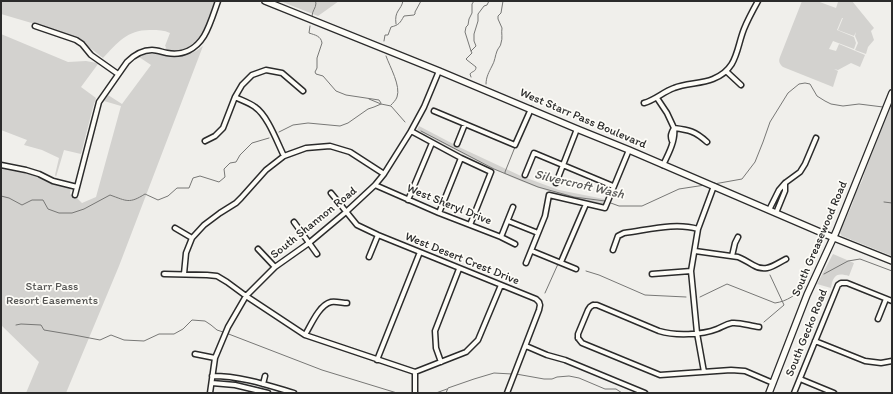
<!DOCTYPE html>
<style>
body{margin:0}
#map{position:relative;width:893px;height:394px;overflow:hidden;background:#f0efeb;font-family:Itim,sans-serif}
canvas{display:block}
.frame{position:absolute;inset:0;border:2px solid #2b2b2b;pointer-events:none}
</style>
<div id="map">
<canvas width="893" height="394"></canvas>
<div class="frame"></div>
</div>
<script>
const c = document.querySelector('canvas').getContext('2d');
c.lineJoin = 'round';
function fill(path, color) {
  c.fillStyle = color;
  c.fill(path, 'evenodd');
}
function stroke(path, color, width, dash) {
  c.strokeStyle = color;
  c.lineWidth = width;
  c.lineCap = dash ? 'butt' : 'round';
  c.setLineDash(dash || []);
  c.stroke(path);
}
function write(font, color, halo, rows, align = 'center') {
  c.font = font + ' Itim,sans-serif';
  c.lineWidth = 3.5;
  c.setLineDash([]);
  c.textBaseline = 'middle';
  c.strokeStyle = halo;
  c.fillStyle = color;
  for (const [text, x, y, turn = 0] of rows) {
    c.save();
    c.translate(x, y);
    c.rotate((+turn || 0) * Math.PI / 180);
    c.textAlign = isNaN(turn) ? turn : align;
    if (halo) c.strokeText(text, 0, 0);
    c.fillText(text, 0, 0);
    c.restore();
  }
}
fill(new Path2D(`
 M1,1h214l2,3 -12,30 -15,16 -1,4 7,-3 7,-5 -84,220 -53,127h-40l13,-31 -38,-37v-158l28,7 20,8 22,6 -1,6 7,4 5,5 14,-6 25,-91 -17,-5 4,-6 14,9 29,-39 -12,-8c8,-4 15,-3 24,-2l3,-8 -1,-1 5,-13c-6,-3 -12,-3 -18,-3 -24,-1 -34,12 -49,28l-14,-11 -4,-5h-2l-1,-1 -25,-7 -5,-5 -51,-15z
 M280,1h59l-21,15z
 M802,1h15l19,7 2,-6 -2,-1h16l22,27 -3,3 3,9 -6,7 -2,7 -11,-4 3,-7 -3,-7 1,-4 -2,4 -16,-6 5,-12h-1l-5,12 17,7 2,6 -2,6 -21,-8 -4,8 7,2 3,-7 26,11 -5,12 -9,-4 -13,7 -4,-1 4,2 -5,16 -50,-20c-3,-3 -5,-5 -3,-10z
 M1,34l67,28 18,-1 11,2 1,1 -17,23 15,11 -3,9 -12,47 -17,-4 -8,27 -1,-2 4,-17 -17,-8 -18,-5 3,-5 -26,-10z
 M890,108h1v2h1v146l-50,-20 -2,-3 2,-6 10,-22 4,-13 6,-11 3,-10 11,-28 3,-9z
 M419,126l40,21 62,29 38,14 45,9 -1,5c-17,-4 -35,-7 -52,-12 -47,-15 -90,-39 -134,-62z
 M833,254l21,9 -5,13c-13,-4 -16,0 -18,12l-14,-4z`), '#d3d2cf');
stroke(new Path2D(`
 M312,16c0,-5 4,-8 4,-13l-1,-2
 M396,24c-2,-14 5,-13 7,-23
 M310,26l-1,7c6,2 12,3 13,10l-5,15v10l-2,4 1,2 7,2 13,15 10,4 33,5 2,3
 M384,41l1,-6h3l3,-8c8,-2 9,-4 13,-11l10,-1 1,-1v-2l6,-11
 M471,51l-6,-19 1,-5 2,-2 1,-6 3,-6v-9l2,-3
 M386,56c4,11 15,30 11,41 -1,3 -4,6 -6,8
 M471,77l-1,-3c2,-3 6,-2 6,-7l-9,-7 -1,-1 6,-6 -1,-2 5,-5 -2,-5v-7l4,-13v-7l6,-8 3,-1 2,-4
 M486,84c0,-7 3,-12 6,-18 3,-5 3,-10 5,-15 1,-3 4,-5 4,-8 2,-5 0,-10 1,-15l-4,-9v-3l3,-3 2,-12
 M369,99l12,5
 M421,131l73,38 44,18 36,10 31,4
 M279,132l14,-7 15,-2 32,3 8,-3 20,-14 6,-2 7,-3 10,2 14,16
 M505,173v-1l10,-25
 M714,184l28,-5 13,-17 8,-20 7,-20 18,-29 11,-9 6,-1 5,1 7,12 8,5 6,3 12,2 16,-2 24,3
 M1,196l8,2 13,7 10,-5h11l5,9 11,4h13l12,-4 26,-14c17,6 19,9 35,-1l13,6 10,-4 9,-8h12l4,-10 7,-2 19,6 6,-5 -1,-8 6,-6 6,-1 4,-7 12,-12 17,-5
 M608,202l11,4h23l37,-17 26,-4
 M884,202l8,1
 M586,271l13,4 46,20 41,2
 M824,274l24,-13 12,-2 32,12
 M545,293l13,-29
 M700,297l27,-13 48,19c13,-2 20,-8 29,-16
 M764,322l20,-17 -14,-30
 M16,325l5,-1 20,1 3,5 30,5 26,5 11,-5 13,5 20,1 15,-7h15l9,-5 9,-9 13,1 6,4 6,5 6,2
 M226,333l96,37 75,23
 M516,374l28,5h8l5,-2 12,-1 10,2 26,11h11l6,4
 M436,393l11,-4
 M446,393l2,-5 26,-9 20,-6 18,1`), '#777775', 1);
const street = new Path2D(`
 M35,26l41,14 6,4 9,11 27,19
 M726,71l15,14
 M235,97c6,3 15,6 20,10 13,9 22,35 29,49
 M657,98l10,15 7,15c15,2 21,3 33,14
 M644,103c11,-3 19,-11 30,-15 12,-5 27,-4 39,-9 25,-10 23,-30 31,-50 4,-10 9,-19 14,-28
 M434,111l81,34 16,-36
 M411,131l50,27 30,14 -21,53
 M205,141l10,-5 8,-8 12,-31 7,-12 10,-10 14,-5 16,3 21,18
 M457,144l8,-20
 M1,165l25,5 13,4 14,7 24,6
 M663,165c5,-10 13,-25 11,-37 -3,5 -4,8 -2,13
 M525,175l9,-22 79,33
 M556,183l21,-54
 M785,183l15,-11 5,-8 11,-26
 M375,185l64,28 62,24 14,7
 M331,193l26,32 21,10 158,64 3,3
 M75,195l24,-93 28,-40c7,-7 15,-12 25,-12 5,0 10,2 15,3 16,3 29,-4 37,-17 6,-10 10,-24 14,-35
 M408,200l24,-57
 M769,210l10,-20 6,-7v8l-9,22
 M439,213l22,-55
 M508,221l30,12
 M294,222l23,32
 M175,228l17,10
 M501,237l12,-30
 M258,249l17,18
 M613,250l5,-14 6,-3c24,-3 51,-11 74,-4
 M532,251l44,18
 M695,251l43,6c5,2 10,5 15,8 13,8 21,0 33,-6
 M732,256l3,-13 3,-6
 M369,257l9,-22
 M561,262l25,-58
 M526,263l19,-47 4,-21 56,13 24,-58
 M164,274l43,1 10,1 10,6 19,14 59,39 110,37 51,-20 12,-12 23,-55
 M184,274l2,-21 6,-15 12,-13 16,-12 16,-10 5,-5 25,-28 18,-14 22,-8 24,-2 20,6 34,22
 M652,274l39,-3
 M593,305h4l62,26c16,5 43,4 58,-2 5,-2 9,-5 15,-6 8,-1 18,3 27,4
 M878,319l8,-20
 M305,335c6,-10 14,-30 26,-33 4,-1 12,1 16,1
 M578,338l4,5 78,32 71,-5 14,1 28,12
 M578,338v-4l10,-24 2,-3 3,-2
 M815,341l50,20 16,2 11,-2
 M526,346l21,9 18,5 80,33
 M195,354l20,4
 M377,360l43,-108
 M441,362l-5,-14 -1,-17 24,-62
 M415,372v21
 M704,372l-7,-39 -6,-62 7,-42 16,-43
 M212,376c29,0 55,9 82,17
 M800,379l34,14
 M212,383l23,2 33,8
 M263,384l2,-8
 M210,393l5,-35 13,-31 18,-31 29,-29 34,-24 37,-31 29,-27 9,-11 27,-43 13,-24 15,-36
 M507,393l32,-83 1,-5 -1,-3
 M794,393l44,-108 3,-2h6l45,18`);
const secondary = new Path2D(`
 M265,1l174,70 138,58 52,21 198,85 65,26
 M769,393l38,-98 29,-63 56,-139`);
stroke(street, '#2b2b2b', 7);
stroke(secondary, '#2b2b2b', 8);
stroke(street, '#fdfcf7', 4);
stroke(secondary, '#fdfcf7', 5.5);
write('12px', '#2b2b2b', '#fdfcf7', [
 ["West Starr Pass Boulevard",583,119,23],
 ["West Sheryl Drive",449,205,22],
 ["South Shannon Road",314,223,-39],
 ["South Greasewood Road",820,239,-67],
 ["West Desert Crest Drive",462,259,22],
 ["South Gecko Road",807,333,-68]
]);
write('12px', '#555554', '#fdfcf7', [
 ["Starr Pass",52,287],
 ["Resort Easements",52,301]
]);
write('italic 13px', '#575756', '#fdfcf7', [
 ["Silvercroft Wash",579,185,13]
]);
</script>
